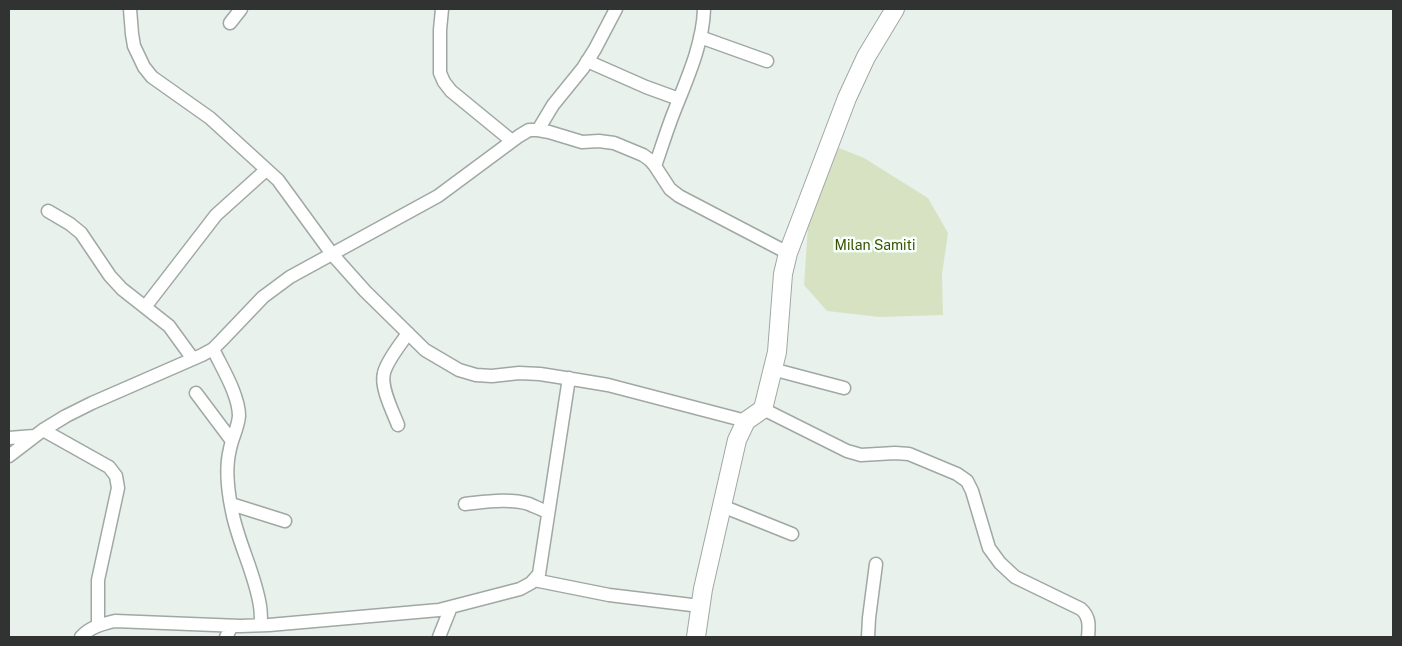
<!DOCTYPE html>
<style>
body{margin:0}
#map{position:relative;width:1402px;height:646px;overflow:hidden;background:#e9f1ed;font-family:"Public Sans",sans-serif}
canvas{display:block}
.frame{position:absolute;inset:0;border:10px solid #303332;pointer-events:none}
</style>
<div id="map">
<canvas width="1402" height="646"></canvas>
<div class="frame"></div>
</div>
<script>
const c = document.querySelector('canvas').getContext('2d');
c.lineJoin = 'round';
function fill(path, color) {
  c.fillStyle = color;
  c.fill(path, 'evenodd');
}
function stroke(path, color, width, dash) {
  c.strokeStyle = color;
  c.lineWidth = width;
  c.lineCap = dash ? 'butt' : 'round';
  c.setLineDash(dash || []);
  c.stroke(path);
}
function write(font, color, halo, rows, align = 'center') {
  c.font = font + ' "Public Sans",sans-serif';
  c.lineWidth = 5;
  c.setLineDash([]);
  c.textBaseline = 'middle';
  c.strokeStyle = halo;
  c.fillStyle = color;
  for (const [text, x, y, turn = 0] of rows) {
    c.save();
    c.translate(x, y);
    c.rotate((+turn || 0) * Math.PI / 180);
    c.textAlign = isNaN(turn) ? turn : align;
    if (halo) c.strokeText(text, 0, 0);
    c.fillText(text, 0, 0);
    c.restore();
  }
}
fill(new Path2D(`
 M839,148l25,10 64,40 20,35 -6,41 1,41 -63,2 -53,-6 -23,-26 6,-89z`), '#d7e2c3');
const street = new Path2D(`
 M130,9l2,25 2,12 10,21 8,10 58,41 68,62 54,74 33,37 60,59 34,20 17,5 16,1 27,-3 21,1 38,6 30,5 138,36
 M442,9l-2,21v43l4,9 7,9 61,50
 M230,23l11,-14
 M700,37l67,24
 M587,61l59,26 33,12
 M538,130l15,-25 30,-37 12,-19 21,-40
 M655,166c6,-17 11,-33 17,-49 13,-34 31,-71 32,-108
 M48,211l22,13 11,9 29,43 12,13 47,37 24,33
 M145,307l71,-92 50,-45
 M213,349c9,19 26,46 26,67 -1,12 -7,22 -9,33 -5,19 -2,43 2,62 6,32 23,62 28,95 1,6 1,13 1,19
 M772,369l72,19
 M196,393l36,48
 M763,409l84,42 14,4 34,-2 14,1 48,20 10,7 5,10 17,57 11,15 15,14 66,32c9,8 8,17 7,28
 M398,425c-5,-13 -18,-38 -14,-52 3,-13 17,-29 24,-40
 M43,430l66,37 7,9 2,12 -20,92v45
 M9,438l25,-2
 M9,456l34,-26 23,-14 26,-13 110,-48 11,-6 8,-8 42,-44 27,-20 148,-81 81,-60 10,-6h9l11,2 33,10 17,-1 15,2 29,12 7,5 5,6 15,23 9,7 109,57
 M231,504l54,17
 M465,504c20,-2 44,-6 64,0 7,3 13,6 19,8
 M722,506l70,28
 M534,580l75,15 91,11
 M81,637c9,-10 21,-13 34,-16l125,5 29,-1 170,-15 81,-21 11,-6 8,-9 30,-196
 M226,637l6,-11
 M439,637l12,-30
 M868,637l1,-19 7,-54`);
const secondary = new Path2D(`
 M696,637l7,-48 34,-149 9,-19 17,-12 14,-57 6,-78 5,-21 59,-155 19,-41 29,-48`);
stroke(street, '#a0a8a3', 15);
stroke(secondary, '#a0a8a3', 20);
stroke(street, '#fff', 12);
stroke(secondary, '#fff', 18);
write('14px', '#3d5100', '#f6fffa', [
 ["Milan Samiti",875,246]
]);
</script>
